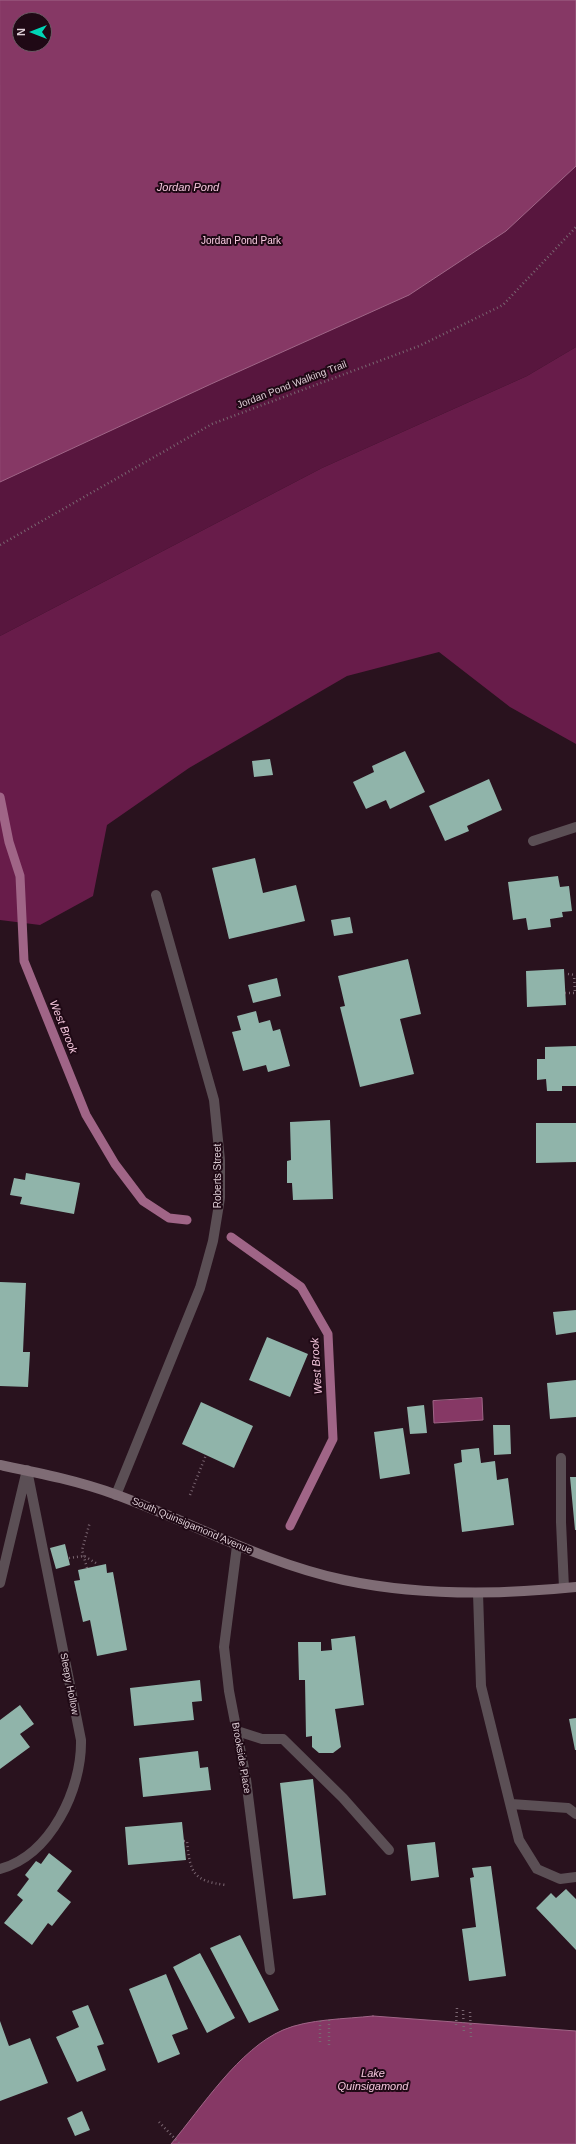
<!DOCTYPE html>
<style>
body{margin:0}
#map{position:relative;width:576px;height:2144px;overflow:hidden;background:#29121e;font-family:Helvetica,sans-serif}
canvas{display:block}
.north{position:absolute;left:12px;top:12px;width:40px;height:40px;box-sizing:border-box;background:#1f0915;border:1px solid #6b5862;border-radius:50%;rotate:270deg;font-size:11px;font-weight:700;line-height:16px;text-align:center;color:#deced6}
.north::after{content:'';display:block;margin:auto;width:14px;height:18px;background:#00d5b7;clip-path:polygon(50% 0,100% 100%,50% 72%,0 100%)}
</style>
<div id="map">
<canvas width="576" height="2144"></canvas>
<div class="north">N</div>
</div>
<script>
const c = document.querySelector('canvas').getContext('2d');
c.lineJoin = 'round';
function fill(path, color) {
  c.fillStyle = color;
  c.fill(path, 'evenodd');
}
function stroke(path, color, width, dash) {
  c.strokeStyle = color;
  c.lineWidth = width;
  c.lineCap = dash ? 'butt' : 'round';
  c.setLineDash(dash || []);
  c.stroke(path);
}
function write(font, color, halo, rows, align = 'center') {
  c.font = font + ' Helvetica,sans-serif';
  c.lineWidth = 4;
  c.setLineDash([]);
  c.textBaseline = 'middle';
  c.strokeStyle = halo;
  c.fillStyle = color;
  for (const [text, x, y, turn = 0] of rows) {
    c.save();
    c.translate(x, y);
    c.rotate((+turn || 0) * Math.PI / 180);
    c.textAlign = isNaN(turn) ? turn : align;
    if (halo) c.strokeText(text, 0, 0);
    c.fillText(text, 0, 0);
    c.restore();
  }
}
fill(new Path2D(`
 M0,0h576v347l-49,29 -205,92 -322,168zM20,20h24v24h-24z`), '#58163e');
fill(new Path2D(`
 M576,347v397l-66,-37 -71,-55 -92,24 -158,92 -82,57 -14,71 -53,29 -40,-5v-284l322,-168 205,-92z`), '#681c4a');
const water = new Path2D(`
 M0,0h576v166l-70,65 -97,64 -198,89 -211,98zM20,20h24v24h-24z
 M482,1398l1,22 -49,3 -1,-22z
 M373,2016l203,15v113h-405c31,-37 68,-95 112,-114 25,-11 63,-11 90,-14z`);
fill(water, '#863865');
stroke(water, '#a06587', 1);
stroke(new Path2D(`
 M0,797l9,45 11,34 4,85 62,154 29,49 28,37 26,17 18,2
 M231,1237l70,50 27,47 5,105 -43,87`), '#a06587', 9);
fill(new Path2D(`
 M405,751l20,41 -35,17 -4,-9 -20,9 -13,-27 21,-10 -2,-6z
 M270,759l3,16 -19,2 -2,-16z
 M489,779l13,31 -35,16 2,5 -24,10 -16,-35z
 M255,858l8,35 33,-8 9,36 -76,18 -17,-71z
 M558,876l2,11 9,-1 3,25 -10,1 1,5 -13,2 1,8 -23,3 -2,-12 -13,2 -5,-38z
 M350,917l3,16 -19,3 -3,-16z
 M408,959l13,55 -21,5 14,55 -54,13 -20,-80 5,-1 -7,-30z
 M564,969l2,36 -39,2 -1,-36z
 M277,978l4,18 -28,7 -5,-18z
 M256,1011l3,12 11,-3 3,11 7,-2 10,37 -22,6 -2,-7 -23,6 -11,-39 9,-2 -4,-14z
 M576,1046v40h-14v5h-15l-1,-12 -9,1v-21h8v-12z
 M330,1120l3,79 -40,1 -1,-17h-5v-22l4,-1 -1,-38z
 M536,1123h40v39l-40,1z
 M26,1173l54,10 -6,31 -54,-10 2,-7 -12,-2 4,-17 11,2z
 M0,1282l26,1 -3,69h7l-2,35 -28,-1z
 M576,1310v22l-20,3 -3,-23z
 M267,1337l41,17 -18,43 -41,-17z
 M576,1380v37l-26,2 -3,-36z
 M201,1402l52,24 -19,42 -52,-24z
 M424,1405l3,28 -17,1 -3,-27z
 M493,1425h17l1,29 -17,1z
 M403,1428l7,46 -30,5 -6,-47z
 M479,1448l2,15 14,-2 2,19 11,-2 6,47 -52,7 -8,-68 8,-2 -1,-12z
 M570,1477h6v53h-1z
 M65,1544l5,21 -14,4 -6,-21z
 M106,1564l1,9 6,-1 14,78 -30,6 -7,-36 -7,2 -9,-41 6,-1 -2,-10z
 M355,1636l9,69 -29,4 6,38 -8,6h-14l-7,-6v-11l-6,1 -1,-57h-6l-1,-38h23v9l11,-1 -1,-11z
 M200,1680l2,21 -10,1 2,18 -60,6 -4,-38z
 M20,1705l14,19 -14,10 10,13 -30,22v-49z
 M576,1718v32h-1l-6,-31z
 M198,1751l2,17 8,-1 3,23 -68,7 -4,-39z
 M313,1779l13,116 -33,4 -13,-116z
 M182,1822l4,38 -58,5 -3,-38z
 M435,1842l4,35 -28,4 -4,-36z
 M49,1853l23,18 -15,20 14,11 -19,24 -4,-3 -16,22 -28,-22 19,-23 -6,-5 12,-16 -4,-4 11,-14 5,3z
 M491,1866l15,110 -37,5 -7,-52 14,-2 -6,-49 4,-1 -2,-9z
 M566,1889l10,10v51l-40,-42 15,-15 5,5z
 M240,1935l39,75 -30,13 -39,-75z
 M200,1953l35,65 -28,15 -34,-66z
 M166,1974l22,55 -16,6 8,19 -22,9 -29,-74z
 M88,2005l16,39 -7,2 9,24 -29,12 -21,-45 23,-10 -7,-16z
 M0,2021l9,25 21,-8 18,45 -48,18z
 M82,2111l8,19 -15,6 -8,-18z`), '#90b4aa');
stroke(new Path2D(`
 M0,545l212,-121 207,-78 84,-41 73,-78
 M568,974l8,1
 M565,993h10l-1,-18
 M190,1495l16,-40
 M69,1558l15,-2 12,7
 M87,1568l-5,-18 8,-28
 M184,1841h3c3,32 6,40 39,44
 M463,2010l1,24
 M470,2012l1,25
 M329,2020v25
 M320,2021v24
 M456,2025l1,-17
 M159,2122l20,21`), '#7a6671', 2.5, [1, 3]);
stroke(new Path2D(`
 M561,1458v64l3,66
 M478,1593l3,93 38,154 18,29 23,10 16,-2
 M237,1731l25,8h21l60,59 46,52
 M511,1804l57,4 8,6`), '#5b4f55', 10);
stroke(new Path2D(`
 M533,841l43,-14
 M116,1495l84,-207 13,-47 7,-43v-38l-6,-60 -58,-205
 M237,1546l-13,101 5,44 17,88 24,191
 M0,1583l26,-109
 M0,1869c51,-14 82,-80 81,-129l-54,-270`), '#5b4f55', 10);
stroke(new Path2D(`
 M0,1465c39,8 79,16 117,30 76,28 147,68 227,85 76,16 155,15 232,7`), '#7f6c75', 10);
write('10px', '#facce2', '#1f0915', [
 ["Jordan Pond Park",241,241]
]);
write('10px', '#deced6', '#1f0915', [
 ["Jordan Pond Walking Trail",292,385,-21],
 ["Roberts Street",218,1176,-90],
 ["South Quinsigamond Avenue",192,1526,23],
 ["Sleepy Hollow",69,1684,79],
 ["Brookside Place",241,1758,80]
]);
write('italic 11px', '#f3c5db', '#1f0915', [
 ["Jordan Pond",188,188],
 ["West Brook",63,1027,68],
 ["West Brook",317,1366,-94],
 ["Lake",373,2074],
 ["Quinsigamond",373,2087]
]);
</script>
